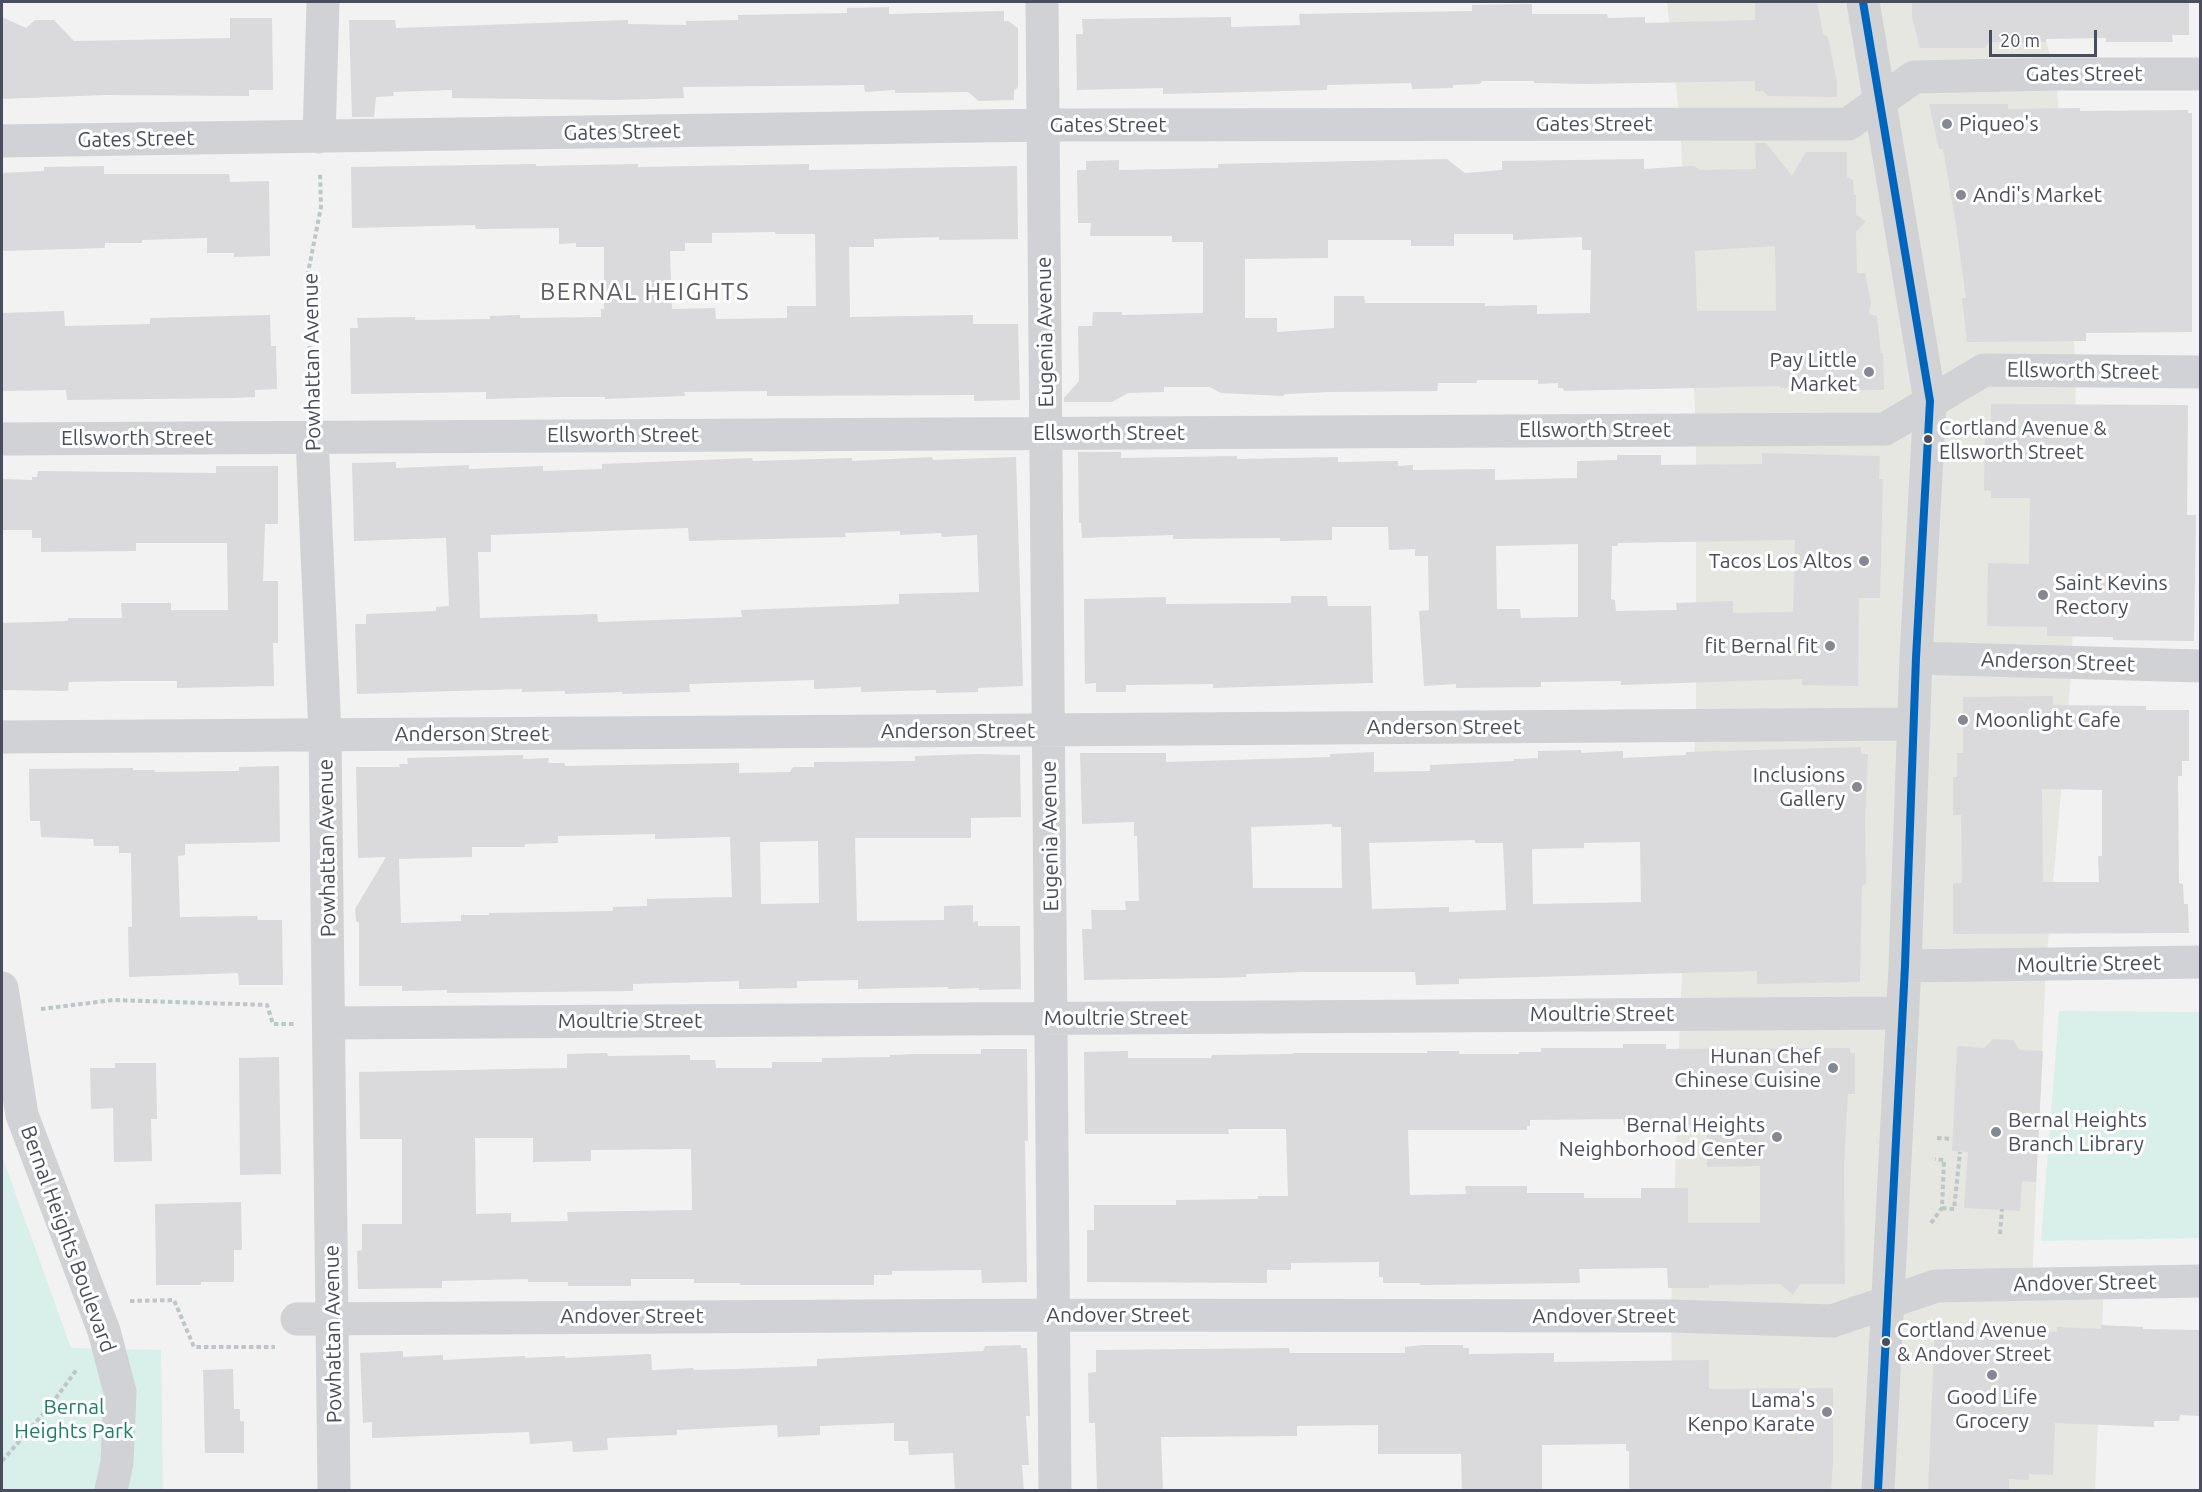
<!DOCTYPE html>
<style>
body{margin:0}
#map{position:relative;width:2202px;height:1492px;overflow:hidden;background:#f2f2f2;font-family:Ubuntu,sans-serif}
canvas{display:block}
.frame{position:absolute;inset:0;border:3px solid #4a4d5e;pointer-events:none}
.scale{position:absolute;left:1989px;top:30px;width:108px;height:27px;box-sizing:border-box;border:3px solid #4a4d5e;border-top:0;padding-left:8px;font-size:18px;line-height:21px;white-space:nowrap;color:#4a4d5e;-webkit-text-stroke:4px #fff;paint-order:stroke}
</style>
<div id="map">
<canvas width="2202" height="1492"></canvas>
<div class="frame"></div>
<div class="scale">20 m</div>
</div>
<script>
const c = document.querySelector('canvas').getContext('2d');
c.lineJoin = 'round';
function fill(path, color) {
  c.fillStyle = color;
  c.fill(path, 'evenodd');
}
function stroke(path, color, width, dash) {
  c.strokeStyle = color;
  c.lineWidth = width;
  c.lineCap = dash ? 'butt' : 'round';
  c.setLineDash(dash || []);
  c.stroke(path);
}
function write(font, color, halo, rows, align = 'center') {
  c.font = font + ' Ubuntu,sans-serif';
  c.lineWidth = 6;
  c.setLineDash([]);
  c.textBaseline = 'middle';
  c.strokeStyle = halo;
  c.fillStyle = color;
  for (const [text, x, y, turn = 0] of rows) {
    c.save();
    c.translate(x, y);
    c.rotate((+turn || 0) * Math.PI / 180);
    c.textAlign = isNaN(turn) ? turn : align;
    if (halo) c.strokeText(text, 0, 0);
    c.fillText(text, 0, 0);
    c.restore();
  }
}
fill(new Path2D(`
 M1667,2h367l22,72 20,297 -4,292 -26,302 -14,319 72,-1 -9,207h-421l-3,-174 9,-302 16,-288v-297l-16,-305z`), '#e6e7e0');
fill(new Path2D(`
 M2059,1011l141,1v226l-159,3z
 M2,1156l69,192 90,2 2,140h-161z`), '#d8f0e9');
fill(new Path2D(`
 M1755,2h62l6,32 5,3 9,45v15l-69,-1 -5,-5h-8v-10l-169,3 -52,-1v-2h-52l-2,3 -27,1v3l-41,1 -1,-6 -84,2v5l-164,4v-6l-86,2 -1,-56h7l-1,-15 149,-2v10l69,-2 -1,-11 173,-3v-6l60,-1v10h75l1,4 37,-1v6l110,-3z
 M1912,2h277v33h-17l1,7h-67v-4l-60,1v3h-57l-4,6h-65l-8,-31z
 M889,7v7l115,-3v10h4l10,7v59l-4,4v9l-35,1 -11,-9 -73,1v-3l-30,2 -1,-7 -181,2 1,11 -69,2 -163,-2v-8l-59,2 1,4 -18,1 -2,20h-22l-3,-97h46l1,8 232,-8v4l58,1v-4l52,-1v-5l109,-2v-5z
 M2,17l24,11 9,-8h19l20,21 156,-3v-20h42l1,72h-24v6l-143,-1 -104,4z
 M1929,104h79v5l72,-1v3l108,-1v3h4v219l-106,1v8l-119,1 -5,-44h4l-10,-73 -13,-76h-4z
 M1755,143h11l26,33 14,-24h41v25l6,3 1,15h2v20l10,6 -10,11 1,41h8l6,29 -2,12 8,2 4,37h2l1,37 -95,1v-3h-9v-2l-216,5 -1,-3h-5v-5l-20,1v-4h-61v3h-39l-1,8 -107,1 -45,2 -2,2 -62,-3 -11,-6h-46v5l-36,1 -16,9h-48v-4l15,-17 -1,-55h14l1,-14h29v3l81,-2v-71h-31v-6h-82l1,-13h-13l-1,-53h9v-9l33,-1v10l99,-2v-4l229,-5 18,14 37,-3v-9l142,-2v10l44,-3h6l6,4 56,-1zM1454,234h59v6l69,-3v13h9l-1,63 -53,1v-9l-52,1v-3h-120l-1,-7h-30v32l-57,4v-14h-32v-59l83,-1v-18h83v6h43zM1775,246l1,65h-79l-2,-60z
 M536,164v2l102,-2v3l171,-3v6l208,-4 1,73 -79,1v-3l-65,2v8h-25l1,70 123,-2v9h45l2,76 -46,1v-6l-207,1v-5l-83,1 1,4 -80,3v-2h-47l-72,2v-7l-135,2 -1,-66h8l-1,-10 58,-1v3l75,-1v-3l30,-1v3l81,-1v-8h3v-62h-28v-4l-17,1v-16l-83,1 -1,-4 -123,3 -1,-61zM775,232v2h40l1,72h-29v12l-71,1 -1,-11 -43,1 -2,-58h15v-8h27v-10z
 M104,166v8h125l1,8 39,-1 1,75 -36,1v-4h-27v-15l-65,2v3h-37v5l-103,3v-78l42,-2v-4z
 M64,311l1,15 85,-2v-6l120,-3 1,31h5l1,43 -22,1v7l-21,1 -167,2 -1,-10 -64,1v-78z
 M1991,404l197,1 -1,110h9l-2,126 -81,-1v-3l-66,-1v-9l-60,-1 1,-63 41,1 1,-66h-39v-7h-7l1,-67 6,1z
 M1078,452h43v6l116,-2v3l101,-2v5l60,-1v5l15,-1v5l82,-1v11l82,-2v-17l40,-1v-5h44v10l101,-1v-11l118,3 -1,23h4l-3,119h-21l-1,88 -56,-1v-6l-181,6v-4l-80,1v5l-85,1v-4l-32,2 -5,-75 10,-1 -1,-54h-13v-7l-26,1 -1,-23h-56v13l-52,1v-3l-107,1v-4l-91,3 -1,-15h-2zM1795,540l-2,72 -60,1v-12l-57,2 1,7 -61,1 -1,-11 -4,-1 1,-53h6v-3zM1578,544v73l-57,1 -1,-9h-23l-1,-63z
 M932,457l1,3 83,-3 7,229 -45,2v4l-42,1v-3l-75,2v-5l-47,2v-9l-125,4 1,8 -68,2v-2l-57,2v-3l-43,1v-3l-165,5 -2,-70h11v-10l70,-3v-4l13,-1 -3,-68 -92,3 -2,-78 44,-1v6l73,-3v4l74,-3v5l59,-2v-5l150,-6 1,3 99,-3v3zM688,528l1,13 157,-4 -1,-4 55,-2v4l41,-2 1,4 35,-2 2,57 -80,2v10l-158,6 1,7 -144,5 -1,-8 -117,4 -2,-66h13v-17z
 M216,466h62v58h-13l-2,57h15v62h-5l1,43 -97,2v-7h-55l-53,1 -1,9 -66,-1v-67l66,-2v-3h54l-1,-15h50v7h57l-1,-67h-91v8l-95,1v-14h-9v-8h-30v-51l30,1v-3h5l1,-6 178,2z
 M1291,596h36l1,10h43l2,77 -160,5v-4l-87,1v7h-30v-9l-11,1 -1,-85 82,-2v7l125,-1z
 M2053,696v9l93,1v4h43v51h-7v15h-4l1,107 4,1 1,20h4l1,29 -236,1v-51h9l-1,-68h-8v-38h4v-24h6v-56zM2042,789l60,1v66h-4l1,26h-56z
 M1861,747v7h7l-3,68 1,61 -4,3 -2,96 -103,2v-13l-298,8v5l-43,1 -1,-13h-111l-58,2v3l-30,1 -132,2 -2,-51h10l-1,-19h35l-1,-9h14l-2,-65h-3v-14l-52,2 -2,-71h86v9l164,-5v-3l44,-2v20l56,-1v-6l84,-4v-2l24,-1v-7l43,-1v3l42,-2v7l63,-3v-3zM1332,824v3h9l1,61h-89l-2,-61zM1475,840v3h28l3,67 -57,2v-5l-77,2 -3,-66zM1640,842l1,60 -108,2 -1,-55 52,-1v-5z
 M976,754l44,1 1,62 -50,1v20h-116l2,83 87,-1v-14l29,-1v17l5,-1v5h42l1,63 -42,1v-2l-31,1v-2l-90,2v-9l-61,1v7l-58,1v-8l-106,3v7l-186,2v-3l-45,1v-5h-43v-63l-3,-2 -1,-12 31,-52 -28,1 -2,-91h44l-1,-3h9l-1,-6 116,-3v4l26,-1 -1,5h17v3l174,-3v10l51,-1 3,-5h21v-5l101,-1v-5zM655,834v5l75,-2 2,60 -85,2v7l-34,1v4l-124,2v2h-28v6l-60,2 -2,-64 73,-2v-10h53v-3l33,-1v-7zM818,841l1,62 -58,1 -1,-62z
 M279,766l1,76 -95,2v11l-7,1 2,61 77,-1 1,4h24l1,65h-44l-1,-12 -109,4 -1,-50h4l-1,-74h-12v-7h-25l-1,-7 -52,-2 -1,-16h-10l-1,-52 104,-1v2h22l-1,2 85,-1v-4z
 M1993,1039l20,1 7,10 23,1 -7,131 -14,-1 -2,30 -56,-3 4,-56 -16,-1 5,-105 27,2z
 M1623,1044h43v5l184,-1v5h5v41h-7l-4,72 1,118h-45l-7,11 -13,-11 -71,1v3h-41l-1,-20 -88,1 1,14 -160,2v-2h-37v-6h-4v-15l-88,1v7h-24v13l-180,-1v-52h7v-25h82v-5l82,-1v-3h30l-2,-67h-58l1,5h-144l-1,-82 44,-1v7h83l1,-3 81,-1v-1h134v-2h32v3h60v-2h22v-4h82zM1623,1119l1,6h83v42l53,-1v57h-72v-35h-47v10h-57v-5h-57v-7h-62l1,8 -56,1 -2,-65h119v-4h3v-6z
 M981,1049h46l1,92h-3l2,141 -45,1 -1,-13 -89,1v4h-18v10h-134v-2h-46v-4h-63v7h-63v-4h-40v-3l-86,2v7l-84,1 -1,-38 5,-1v-26h40v-85h-42l-1,-67 208,-4v-14l40,-1 1,3 82,-1v5h25l1,8h56v-6h50v-4l68,-1v-2l24,-1h67zM475,1138h58v24l58,-1v-11l100,-1 1,61 -125,2 1,9 -57,1v-9l-35,1z
 M279,1057l2,117 -41,1 -1,-117z
 M115,1063h41l1,56h-6l1,42 -38,1 -1,-54 -22,1 -1,-41h25z
 M241,1202l1,48h-8v32h-33v3h-45l-1,-81z
 M2101,1325l42,2v2l57,1v86l-20,-1 -1,6h-25v6l-99,-4 -2,52 -24,-1v6l-20,-1v12h-81l7,-164 122,5v-5l44,2z
 M1021,1345v3h6l3,68h-4l3,49h-7l2,26h-69l-2,-38 -44,2 -1,-14h-14v-18l-74,3v9l-42,2 -1,-12 -100,5v5l-70,3 1,12 -35,2 -1,-11 -42,3 -1,-12 -157,6v-16l-9,1 -3,-70 43,-2v6l40,-2v5l82,-4v2l40,-2v2l86,-4 1,16 41,-2 1,2 41,-1 82,-3v-7l166,-8 2,-5z
 M1424,1345h39v3h6v6l85,-1v9l155,-2v29l124,-1v75l-2,28h-202v-40h-3v-7l-84,1v46h-80l-1,-37h-83v-29l-81,1v10l-136,1 2,54h-66l-2,-68h-6l-1,-50 8,-1v-22l193,-2 1,5h115v-6z
 M233,1369l1,40h6v12h4v32h-39l-2,-83z`), '#dadadc');
stroke(new Path2D(`
 M311,403l-3,-130 13,-66 -1,-35
 M41,1009l72,-9 154,5 6,19h22
 M1937,1138l15,1
 M1942,1208l12,1 6,-57
 M1931,1223l11,-15 2,-48 -9,-1
 M2000,1234l2,-25
 M130,1301l44,-1 20,47h81
 M2,1461l49,-56 26,-36`), '#bdc7c8', 4, [4.5, 3]);
stroke(new Path2D(`
 M1042,2l13,1488
 M1863,2l67,399 -14,257 -11,308 -27,524
 M319,137l4,-135
 M2,141l1041,-16 805,-1 66,-47 142,-3h144
 M312,437l13,298 9,755
 M2,439l1883,-10 99,-59 216,2
 M1916,658l284,8
 M2,737l1912,-13
 M1905,966l295,-4
 M2,988l20,127 82,216 16,61 -3,71 -6,27
 M329,1023l1574,-10
 M297,1319l756,-4 618,1 161,5 104,-35 264,-5`), '#d1d2d5', 33);
stroke(new Path2D(`
 M1863,2l67,399 -14,257 -11,308 -27,524`), '#0065bd', 8);
for (const [x, y, r, color] of [
 [1947,124,6,"#858792"],
 [1961,195,6,"#858792"],
 [1869,372,6,"#858792"],
 [1928,439,5,"#4a4d5e"],
 [1864,561,6,"#858792"],
 [2043,595,6,"#858792"],
 [1830,646,6,"#858792"],
 [1963,720,6,"#858792"],
 [1857,787,6,"#858792"],
 [1833,1068,6,"#858792"],
 [1996,1132,6,"#858792"],
 [1777,1137,6,"#858792"],
 [1886,1342,5,"#4a4d5e"],
 [1992,1375,6,"#858792"],
 [1827,1412,6,"#858792"]
]) {
  const dot = new Path2D();
  dot.arc(x, y, r, 0, 2 * Math.PI);
  c.fillStyle = color;
  c.fill(dot);
  stroke(dot, '#fff', 2);
}
write('20px', '#4a4d5e', '#fff', [
 ["Cortland Avenue &",1939,428],
 ["Ellsworth Street",1939,452],
 ["Cortland Avenue",1897,1330],
 ["& Andover Street",1897,1354]
], 'left');
write('21px', '#4a4d5e', '#fff', [
 ["Gates Street",2084,74],
 ["Gates Street",1594,124],
 ["Gates Street",1108,125],
 ["Gates Street",622,132,-1],
 ["Gates Street",136,139,-1],
 ["Eugenia Avenue",1045,332,-91],
 ["Powhattan Avenue",312,362,-91],
 ["Ellsworth Street",2083,371,1],
 ["Ellsworth Street",1595,430],
 ["Ellsworth Street",1109,433],
 ["Ellsworth Street",623,435],
 ["Ellsworth Street",137,438],
 ["Anderson Street",2058,662,2],
 ["Anderson Street",1444,727],
 ["Anderson Street",958,731],
 ["Anderson Street",472,734],
 ["Eugenia Avenue",1050,836,-91],
 ["Powhattan Avenue",327,848,-91],
 ["Moultrie Street",2089,964,-1],
 ["Moultrie Street",1602,1014],
 ["Moultrie Street",1116,1018],
 ["Moultrie Street",630,1021],
 ["Bernal Heights Boulevard",68,1239,70],
 ["Andover Street",2085,1283,-1],
 ["Andover Street",1118,1315],
 ["Andover Street",632,1316],
 ["Andover Street",1604,1316],
 ["Powhattan Avenue",333,1334,-91]
]);
write('21px', '#4a4d5e', '#fff', [
 ["Piqueo's",1959,124,"left"],
 ["Andi's Market",1973,195,"left"],
 ["Pay Little",1857,360],
 ["Market",1857,384],
 ["Tacos Los Altos",1852,561],
 ["Saint Kevins",2055,583,"left"],
 ["Rectory",2055,607,"left"],
 ["fit Bernal fit",1818,646],
 ["Moonlight Cafe",1975,720,"left"],
 ["Inclusions",1845,775],
 ["Gallery",1845,799],
 ["Hunan Chef",1821,1056],
 ["Chinese Cuisine",1821,1080],
 ["Bernal Heights",2008,1120,"left"],
 ["Branch Library",2008,1144,"left"],
 ["Bernal Heights",1765,1125],
 ["Neighborhood Center",1765,1149],
 ["Good Life",1992,1397,"center"],
 ["Grocery",1992,1421,"center"],
 ["Lama's",1815,1400],
 ["Kenpo Karate",1815,1424]
], 'right');
write('21px', '#1c7d6d', '#fff', [
 ["Bernal",74,1407],
 ["Heights Park",74,1431]
]);
c.letterSpacing = '1.5px';
write('24px', '#5e5f66', '#fff', [
 ["BERNAL HEIGHTS",645,292]
]);
c.letterSpacing = '0px';
</script>
